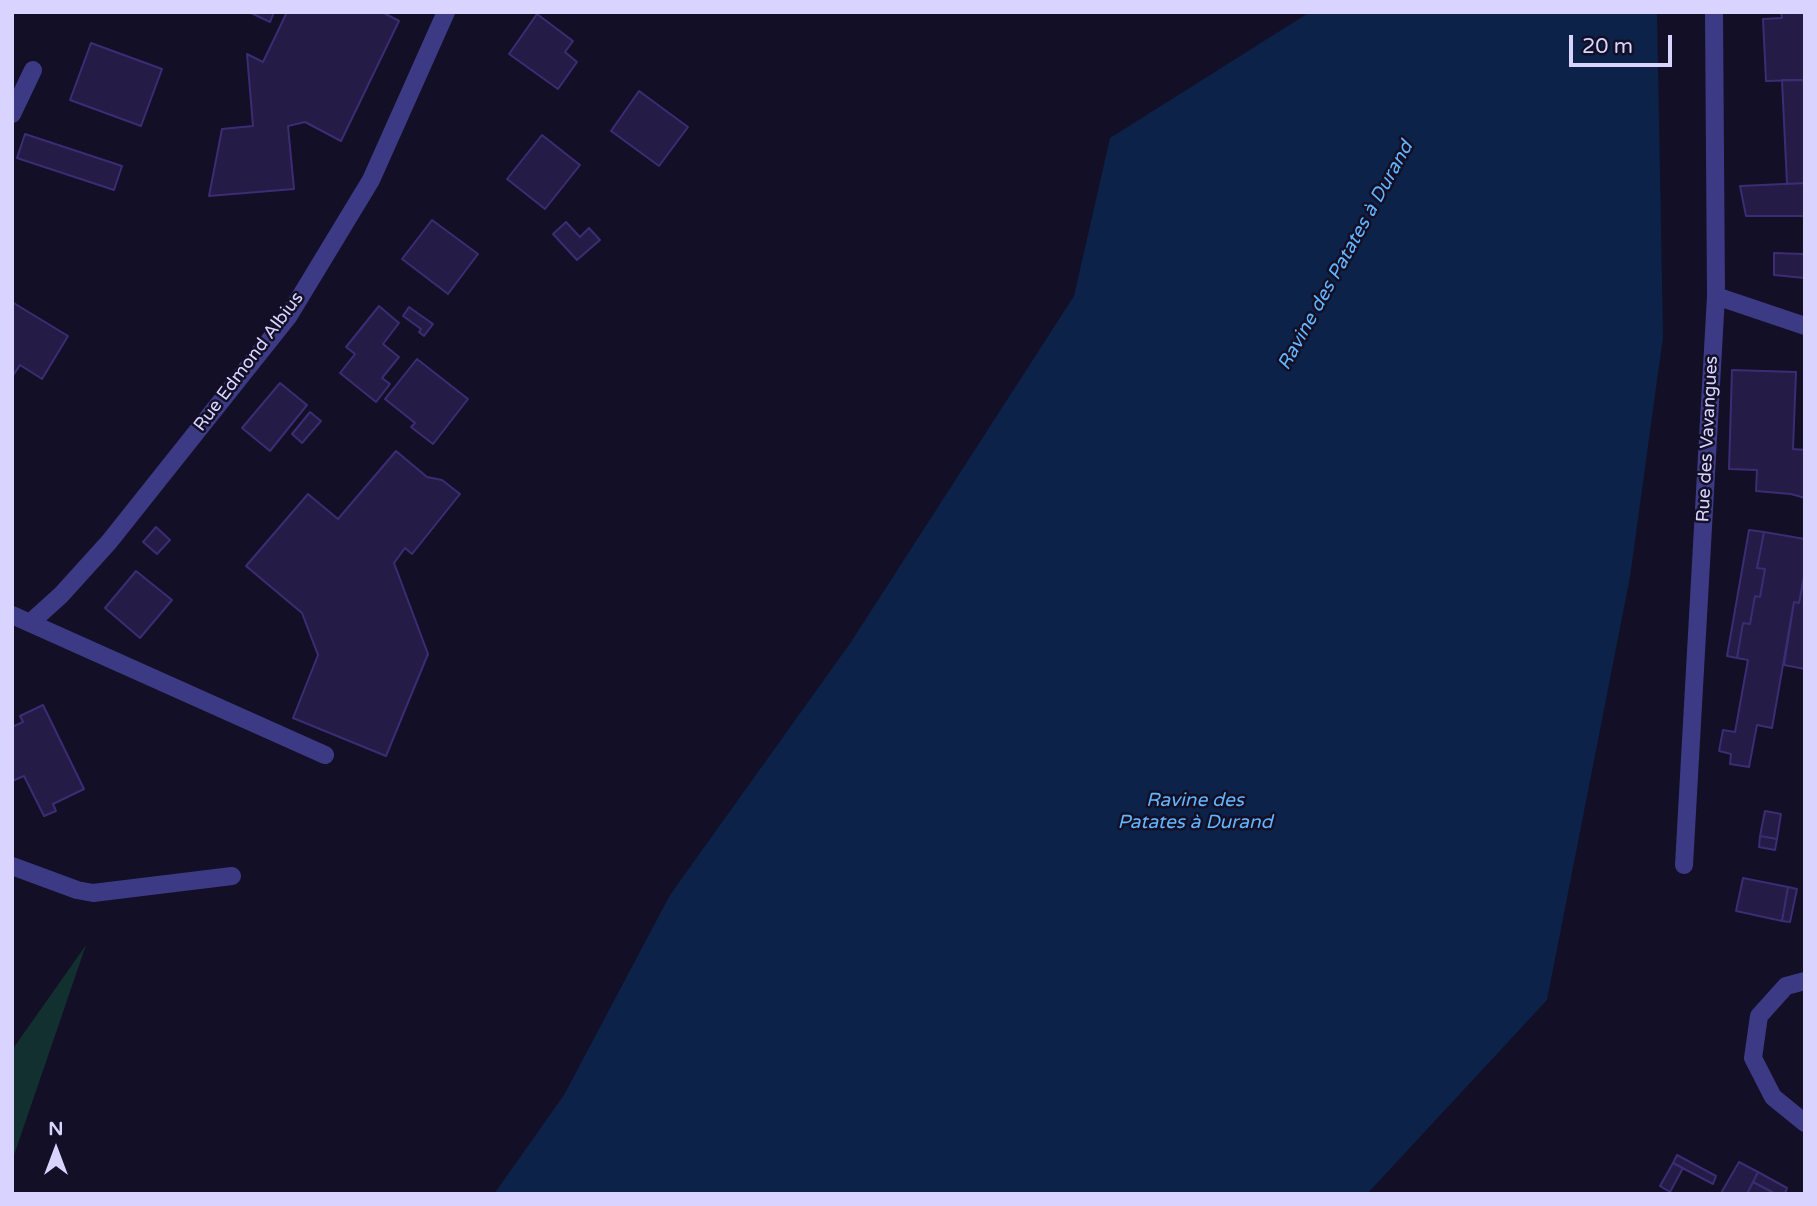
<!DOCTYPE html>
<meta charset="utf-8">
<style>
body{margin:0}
#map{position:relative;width:1817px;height:1206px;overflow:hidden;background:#130f26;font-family:"Varela Round",sans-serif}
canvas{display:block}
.frame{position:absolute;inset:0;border:14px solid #d9d4ff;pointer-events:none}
.north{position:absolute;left:21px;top:1115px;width:70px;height:70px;-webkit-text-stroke:5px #130f26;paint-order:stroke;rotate:0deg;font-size:19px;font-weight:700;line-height:28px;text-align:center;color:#d9d4ff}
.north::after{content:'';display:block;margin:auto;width:24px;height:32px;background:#d9d4ff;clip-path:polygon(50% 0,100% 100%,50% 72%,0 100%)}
.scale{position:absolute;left:1569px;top:35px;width:103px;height:32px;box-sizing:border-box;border:4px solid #d9d4ff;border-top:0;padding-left:9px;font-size:21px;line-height:24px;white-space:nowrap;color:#d9d4ff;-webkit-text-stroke:5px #130f26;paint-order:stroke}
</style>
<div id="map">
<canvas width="1817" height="1206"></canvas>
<div class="frame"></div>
<div class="north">N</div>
<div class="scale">20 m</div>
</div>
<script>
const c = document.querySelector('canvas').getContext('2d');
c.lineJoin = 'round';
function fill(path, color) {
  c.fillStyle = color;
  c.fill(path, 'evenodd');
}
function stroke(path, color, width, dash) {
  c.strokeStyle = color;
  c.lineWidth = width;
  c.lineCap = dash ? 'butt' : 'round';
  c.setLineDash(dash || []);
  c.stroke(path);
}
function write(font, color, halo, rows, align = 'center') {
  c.font = font + ' "Varela Round",sans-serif';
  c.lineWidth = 5;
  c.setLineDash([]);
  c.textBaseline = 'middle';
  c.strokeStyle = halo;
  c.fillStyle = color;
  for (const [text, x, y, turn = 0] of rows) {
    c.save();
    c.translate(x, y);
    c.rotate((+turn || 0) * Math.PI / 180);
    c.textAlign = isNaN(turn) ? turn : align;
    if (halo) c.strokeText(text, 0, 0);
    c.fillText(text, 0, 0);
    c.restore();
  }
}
fill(new Path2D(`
 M86,945l-74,216v-111z`), '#12302f');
fill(new Path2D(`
 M1310,12h347l6,325 -33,240 -83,423 -180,194h-873l70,-99 106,-200 181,-253 223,-346 36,-158z`), '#0c2248');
const building = new Path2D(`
 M249,12h25l-4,10z
 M287,12h95l17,9 -58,120 -36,-19 -17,4 6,63 -85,7 13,-67 31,-3 -6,-72 16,8z
 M1781,12h24v68l-39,1 -3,-62 19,-1z
 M537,14l36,27 -8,11 12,10 -19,27 -49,-35z
 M91,43l71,26 -21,57 -71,-26z
 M1782,80h23v103l-18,1z
 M639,91l49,36 -29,39 -48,-35z
 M25,134l97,32 -8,24 -97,-32z
 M542,135l38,30 -35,44 -38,-30z
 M1805,183v33h-59l-6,-30z
 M432,220l46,34 -30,40 -46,-35z
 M566,222l14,15 9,-9 11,12 -23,20 -24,-26z
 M1774,253l31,1v24l-31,-3z
 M12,302l56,34 -26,43 -22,-14 -8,12z
 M379,306l20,17 -16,21 16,13 -17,21 8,6 -14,18 -36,-29 15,-19 -9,-7z
 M409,307l24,17 -9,12 -5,-4 2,-3 -18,-13z
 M417,359l51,40 -35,45 -22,-17 4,-4 -30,-24z
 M1732,370l64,2 -3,77 12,1v48l-14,-4 -35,-3 1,-21 -28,-1z
 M280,383l27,22 -37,46 -28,-23z
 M310,412l11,9 -19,22 -10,-9z
 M396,451l31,26 15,3 18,14 -48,60 -7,-6 -11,15 34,91 -42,102 -93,-38 25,-63 -16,-42 -56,-47 62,-72 30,25z
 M156,527l14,13 -13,14 -14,-12z
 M1749,530l15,2 -7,36 8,1 -5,28 -5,-1 -5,28 -7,-1 -6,35 -10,-2z
 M1764,532l41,7v33l-6,31 -5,-1 -22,126 -15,-3 -8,42 -19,-3 1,-10 -12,-3 4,-21 12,2 13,-72 -11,-2 6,-35 7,1 5,-28 5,1 5,-28 -8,-1z
 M136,571l36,29 -32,38 -35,-30z
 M1805,572v97l-21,-4 10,-63 5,1z
 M43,705l41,84 -31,15 3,7 -12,5 -20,-40 -12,5v-54l11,-5 -3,-6z
 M1765,811l16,3 -4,25 -17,-3z
 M1760,836l17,3 -2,11 -16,-3z
 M1743,878l45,9 -6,34 -46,-10z
 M1788,887l9,2 -7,33 -8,-1z
 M1677,1155l39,21 -3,8 -40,-21z
 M1739,1162l19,10 -11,22h-24l-2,-1z
 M1673,1163l10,5 -13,24 -10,-6z
 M1758,1172l29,16 -2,6h-9l-23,-12z
 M1753,1182l23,12h-29z`);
fill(building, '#241b47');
stroke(building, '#3b2d73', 2);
stroke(new Path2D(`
 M12,114l21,-44
 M1716,296l89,30
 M12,615l18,8 31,-28 48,-53 179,-225 83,-137 75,-168
 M30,623l295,132
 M1684,865l32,-569 -2,-284
 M12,866l65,24 16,3 139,-17
 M1805,981l-19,5 -27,30 -6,42 20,39 32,26`), '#3d3a85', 18);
write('18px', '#d9d4ff', '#130f26', [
 ["Rue Edmond Albius",249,362,-53],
 ["Rue des Vavangues",1708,439,-87]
]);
write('italic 19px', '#62b6ff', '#130f26', [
 ["Ravine des Patates à Durand",1346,256,-61],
 ["Ravine des",1195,801],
 ["Patates à Durand",1195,823]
]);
</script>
